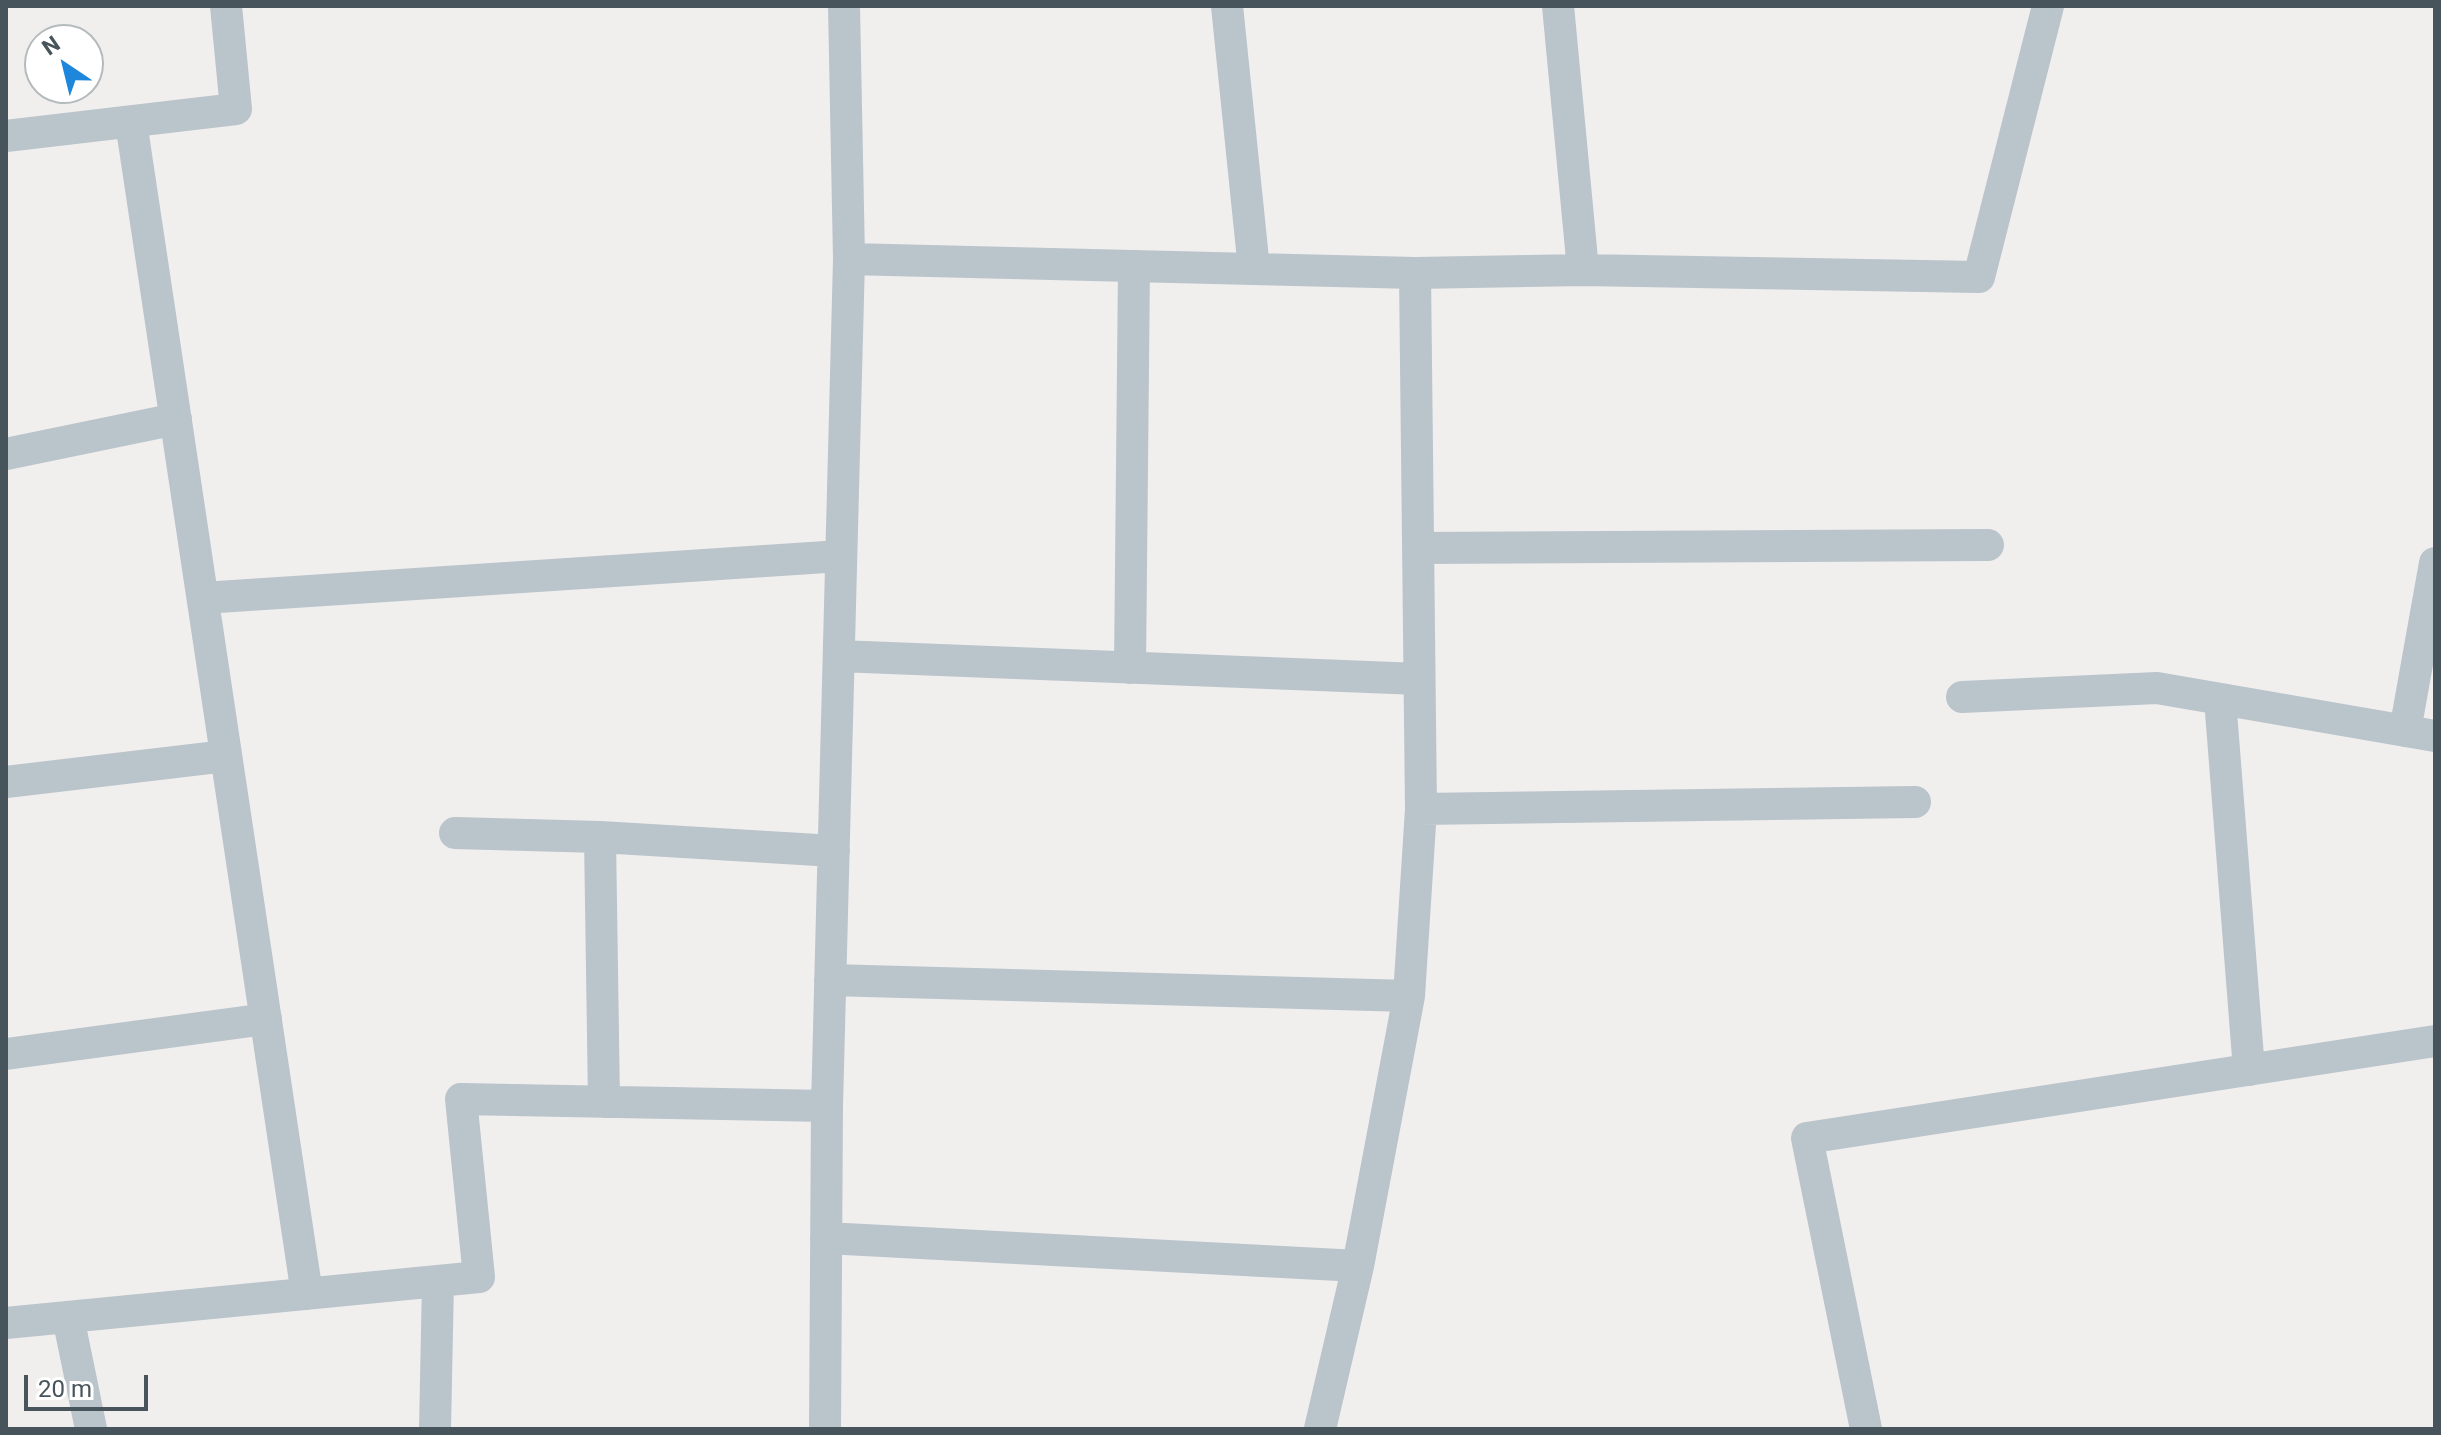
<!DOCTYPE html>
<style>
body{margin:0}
#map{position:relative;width:2441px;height:1435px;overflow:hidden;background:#f1eeee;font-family:Roboto,sans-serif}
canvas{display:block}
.frame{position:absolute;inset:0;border:8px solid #47545b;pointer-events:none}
.north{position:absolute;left:24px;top:24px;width:80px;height:80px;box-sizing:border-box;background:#fff;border:2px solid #b5bbbd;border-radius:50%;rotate:325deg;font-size:22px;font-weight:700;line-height:32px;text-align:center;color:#47545b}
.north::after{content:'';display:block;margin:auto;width:28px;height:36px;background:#1e86db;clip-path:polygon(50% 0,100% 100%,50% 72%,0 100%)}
.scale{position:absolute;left:24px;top:1375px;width:124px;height:36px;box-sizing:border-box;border:4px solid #47545b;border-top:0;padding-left:10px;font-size:24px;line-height:28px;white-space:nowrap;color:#47545b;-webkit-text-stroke:6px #fff;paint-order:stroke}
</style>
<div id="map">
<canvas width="2441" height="1435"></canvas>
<div class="frame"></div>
<div class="north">N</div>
<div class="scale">20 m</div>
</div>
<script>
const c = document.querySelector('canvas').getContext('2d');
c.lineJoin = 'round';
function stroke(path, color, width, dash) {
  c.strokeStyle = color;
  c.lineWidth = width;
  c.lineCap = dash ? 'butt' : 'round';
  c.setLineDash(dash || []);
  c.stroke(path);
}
stroke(new Path2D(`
 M1227,6l27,263
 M1558,6l25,264
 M131,122l176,1172
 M6,136l230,-27 -10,-103
 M849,259l566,14 168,-3 396,7 69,-271
 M6,454l170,-35
 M1418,548l570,-3
 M203,598l638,-42
 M839,656l580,23
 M1130,668l4,-402
 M1962,697l195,-9 278,48
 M2220,699l29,371
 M2405,731l30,-168
 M6,782l220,-26
 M1421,809l494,-7
 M455,833l145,4 234,14
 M600,837l4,265
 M830,980l579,16
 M6,1054l260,-35
 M826,1238l532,28
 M68,1317l23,112
 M6,1323l473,-46 -18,-178 366,7
 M435,1429l3,-148
 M825,1429l2,-323 22,-847 -5,-253
 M1320,1429l38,-163 51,-270 12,-187 -6,-536
 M1866,1429l-59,-291 628,-97`), '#bac4cb', 32);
</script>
